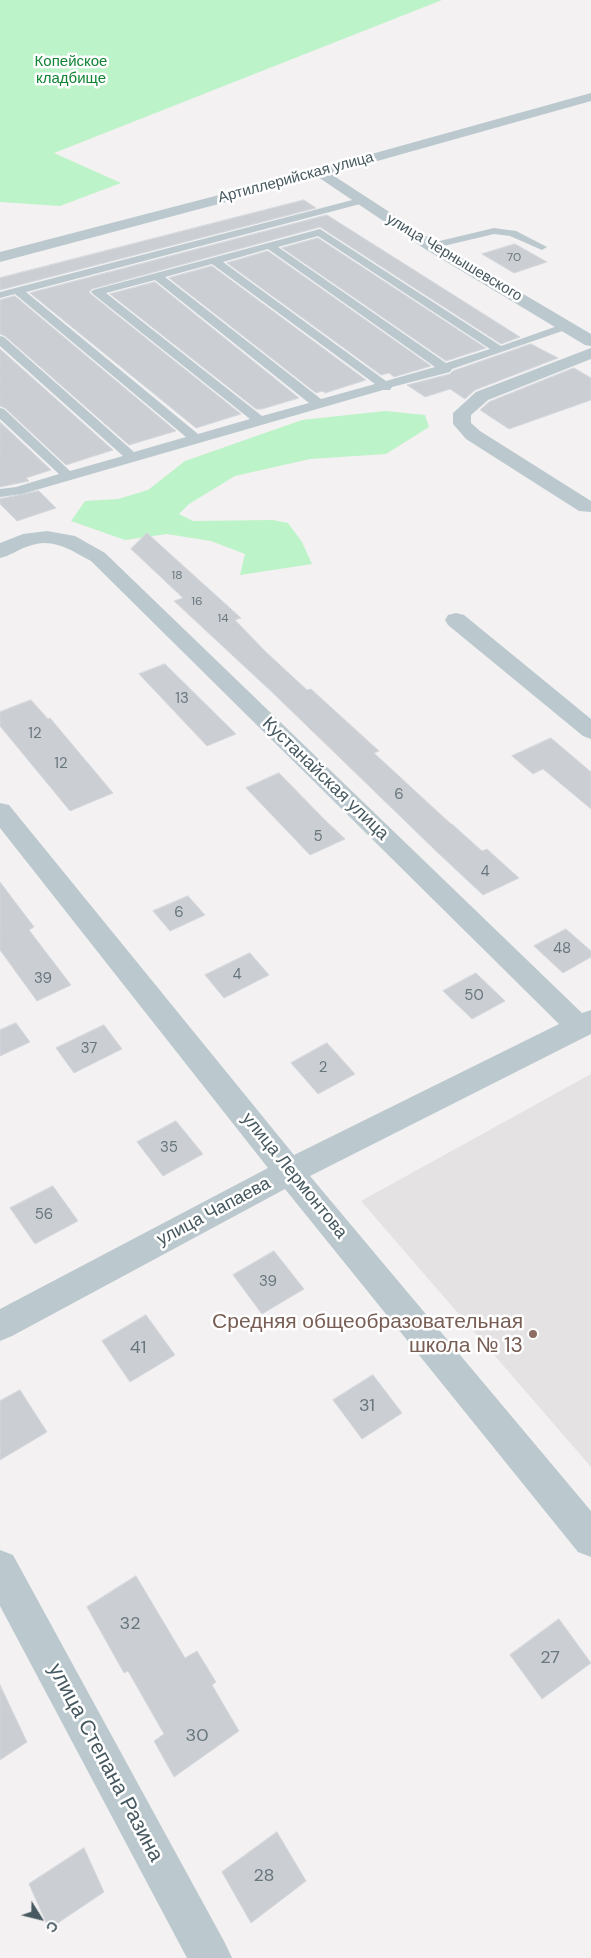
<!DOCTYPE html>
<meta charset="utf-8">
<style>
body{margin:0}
#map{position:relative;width:591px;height:1958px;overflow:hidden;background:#f3f1f1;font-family:"DM Sans",sans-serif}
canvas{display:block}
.north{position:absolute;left:15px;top:1893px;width:50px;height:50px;-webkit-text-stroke:4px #fff;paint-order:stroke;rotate:126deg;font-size:14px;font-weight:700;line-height:20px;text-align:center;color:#475960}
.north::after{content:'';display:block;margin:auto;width:18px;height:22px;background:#475960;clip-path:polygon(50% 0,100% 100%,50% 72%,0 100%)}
</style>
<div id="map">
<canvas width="591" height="1958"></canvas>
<div class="north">С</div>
</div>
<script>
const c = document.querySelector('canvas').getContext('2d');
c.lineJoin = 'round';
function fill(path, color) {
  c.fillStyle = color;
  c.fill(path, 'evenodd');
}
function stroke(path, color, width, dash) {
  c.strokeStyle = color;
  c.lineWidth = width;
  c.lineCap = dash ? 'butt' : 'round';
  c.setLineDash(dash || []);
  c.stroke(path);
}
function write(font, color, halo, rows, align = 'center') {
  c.font = font + ' "DM Sans",sans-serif';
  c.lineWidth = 5;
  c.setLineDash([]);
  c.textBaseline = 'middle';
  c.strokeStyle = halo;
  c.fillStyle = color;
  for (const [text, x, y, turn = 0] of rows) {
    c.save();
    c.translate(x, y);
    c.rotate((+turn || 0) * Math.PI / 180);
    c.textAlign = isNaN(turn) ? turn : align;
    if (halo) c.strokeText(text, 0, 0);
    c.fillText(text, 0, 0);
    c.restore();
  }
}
fill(new Path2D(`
 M591,1074v393l-230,-266z`), '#e5e2e3');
fill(new Path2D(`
 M0,0h442l-388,153 67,30 -61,23 -60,-4z
 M385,411l40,4 4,12 -43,27 -76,5 -75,17 -46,28 -10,10 14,7 80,-1 15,3 14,19 10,22 -72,11 5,-21 -34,-13 -44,-7 -42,6 -54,-19 14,-20 33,-2 30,-9 37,-29 117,-41z`), '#bdf3c8');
const building = new Path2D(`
 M304,200l12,8 -316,82v-12z
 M327,215l193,122 -19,7 -181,-117 -228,62 -3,3 3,3 149,119 -45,14 -166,-135z
 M318,238l168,110 -40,13 -164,-113z
 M515,244l32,18 -33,11 -32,-19z
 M268,251l163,115 -37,11 -5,-4 -8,2 -154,-112z
 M212,266l154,114 -41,13 -3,-2 -6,2 -147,-115z
 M155,282l144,116 -37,11h-6l-146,-115z
 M15,296l161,135 -47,14 -124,-109 -5,-2v-34z
 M531,344l27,14 -83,32 -10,9 -15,-10 -25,8 -18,-12 43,-11 3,-3z
 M0,349l113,101 -47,15 -61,-57 -5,-2z
 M574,368l17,10v22l-82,29 -29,-19 9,-8z
 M0,422l51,48 -25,8 3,3 -29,6z
 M39,491l17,17 -39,13 -17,-17v-5z
 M147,533l94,85 -6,2 31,32 41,38 4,-1 68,62 -5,2 77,71h1l30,27 5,-2 32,29 -36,17 -46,-43 -163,-158 -100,-93 9,-3 -52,-49z
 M165,664l71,70 -29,12 -68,-72z
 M31,700l17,19 2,-1 63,75 -43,18 -70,-85v-14z
 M551,738l40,34v37l-48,-40 -10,5 -21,-18z
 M279,773l45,46 21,20 -35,16 -64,-67z
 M0,882l34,45 -5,3 42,55 -34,16 -37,-51z
 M188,896l17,19 -35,16 -17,-20z
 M566,929l25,22v6l-28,16 -29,-27z
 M250,953l19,22 -45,23 -19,-23z
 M476,973l29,28 -33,18 -29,-28z
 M16,1023l14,19 -30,14v-26z
 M104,1025l18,24 -48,24 -18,-25z
 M327,1043l28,31 -37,20 -27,-31z
 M176,1121l27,33 -40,22 -26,-34z
 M53,1186l25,35 -43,23 -25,-36z
 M274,1251l30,38 -42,25 -29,-39z
 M146,1315l29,40 -45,27 -28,-41z
 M373,1375l29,38 -40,26 -29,-39z
 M20,1390l27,42 -47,28v-59z
 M136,1576l49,82 12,-7 19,31 -4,3 27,46 -65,46 -20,-36 10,-7 -36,-63 -4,2 -37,-66z
 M559,1619l32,44 -49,36 -32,-44z
 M0,1685l27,57 -27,18z
 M277,1832l29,49 -55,42 -29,-51z
 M84,1848l20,44 -55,37 -20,-45z`);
fill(building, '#cbcfd4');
stroke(building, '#d5d8dd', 1);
fill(new Path2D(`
 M360,198l5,3 -1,2 -338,89 172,142 52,-15 -157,-125 -2,-2 2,-2 227,-61 181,117 62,-22h8l2,2 -2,2 -119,41 -2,3 -58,15 -2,3h-7l-361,104 -22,3v-8l16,-2 43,-13 -59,-55v-11l4,1 66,62 53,-15 -123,-110v-10l4,1 130,115 52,-15 -171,-143 -15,4v-6zM318,236l172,113 -44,14 -168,-116zM268,249l167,118 -49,14 -163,-119zM212,264l163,120 -54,15 -156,-122zM155,280l154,123 -47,13 -156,-123z
 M494,228l22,3 31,16 -5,3 -32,-14 -16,-2 -63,15 -5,-3 1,-2z`), '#bbc9cf');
fill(new Path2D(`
 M319,169l5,1 2,3 -2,3 -324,86v-10z
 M591,348v11l-103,41 -17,15v8l9,8 111,70v11l-12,-1 -113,-72 -13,-15v-11l23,-21z
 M47,531l28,5 30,17 477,460 9,-3v24l-281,142 281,335v46l-13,-5 -293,-363 -273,147 -12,5v-32l268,-141 -268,-340v-25l9,2 285,350 265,-131 -468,-463c-21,-11 -38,-24 -62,-15 -10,3 -19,10 -29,12v-15l23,-9z
 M456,613l8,2 127,104v20l-8,-3 -135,-111 -3,-5 3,-5z
 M0,1550l13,5 212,388 7,15h-45l-187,-352z`), '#bbc9cf');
fill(new Path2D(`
 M591,93v8l-260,73 106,69 154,91v12l-6,-1 -160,-96 -113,-76 2,-3z`), '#bbc9cf');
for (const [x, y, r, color] of [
 [533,1334,5,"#8d6e63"]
]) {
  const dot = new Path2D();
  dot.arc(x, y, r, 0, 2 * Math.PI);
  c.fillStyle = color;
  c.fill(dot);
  stroke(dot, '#fff', 2);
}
write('12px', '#68767d', null, [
 ["70",514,258],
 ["18",177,576],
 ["16",197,602],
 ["14",223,619]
]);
write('15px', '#108434', '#fff', [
 ["Копейское",71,62],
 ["кладбище",71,79]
]);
write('15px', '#475960', '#fff', [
 ["Артиллерийская улица",296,178,-15],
 ["улица Чернышевского",454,258,31]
]);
write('15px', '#68767d', null, [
 ["13",182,699],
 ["12",35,734],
 ["12",61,764],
 ["6",399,795],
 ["5",318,837],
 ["4",485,872],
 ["6",179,913],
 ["48",562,949],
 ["4",237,975],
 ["39",43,979],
 ["50",474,996],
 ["37",89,1049],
 ["2",323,1068],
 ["35",169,1148],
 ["56",44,1215],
 ["39",268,1282]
]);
write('18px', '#475960', '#fff', [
 ["Кустанайская улица",325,779,44],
 ["улица Лермонтова",294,1176,51],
 ["улица Чапаева",214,1212,-28]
]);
write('18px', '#68767d', null, [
 ["41",138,1348],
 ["31",367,1406],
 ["32",130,1624],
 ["27",550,1658],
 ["30",197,1736],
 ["28",264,1876]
]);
write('21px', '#785e54', '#fff', [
 ["Средняя общеобразовательная",523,1322],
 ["школа № 13",523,1346]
], 'right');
write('21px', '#475960', '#fff', [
 ["улица Степана Разина",105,1763,62]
]);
</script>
